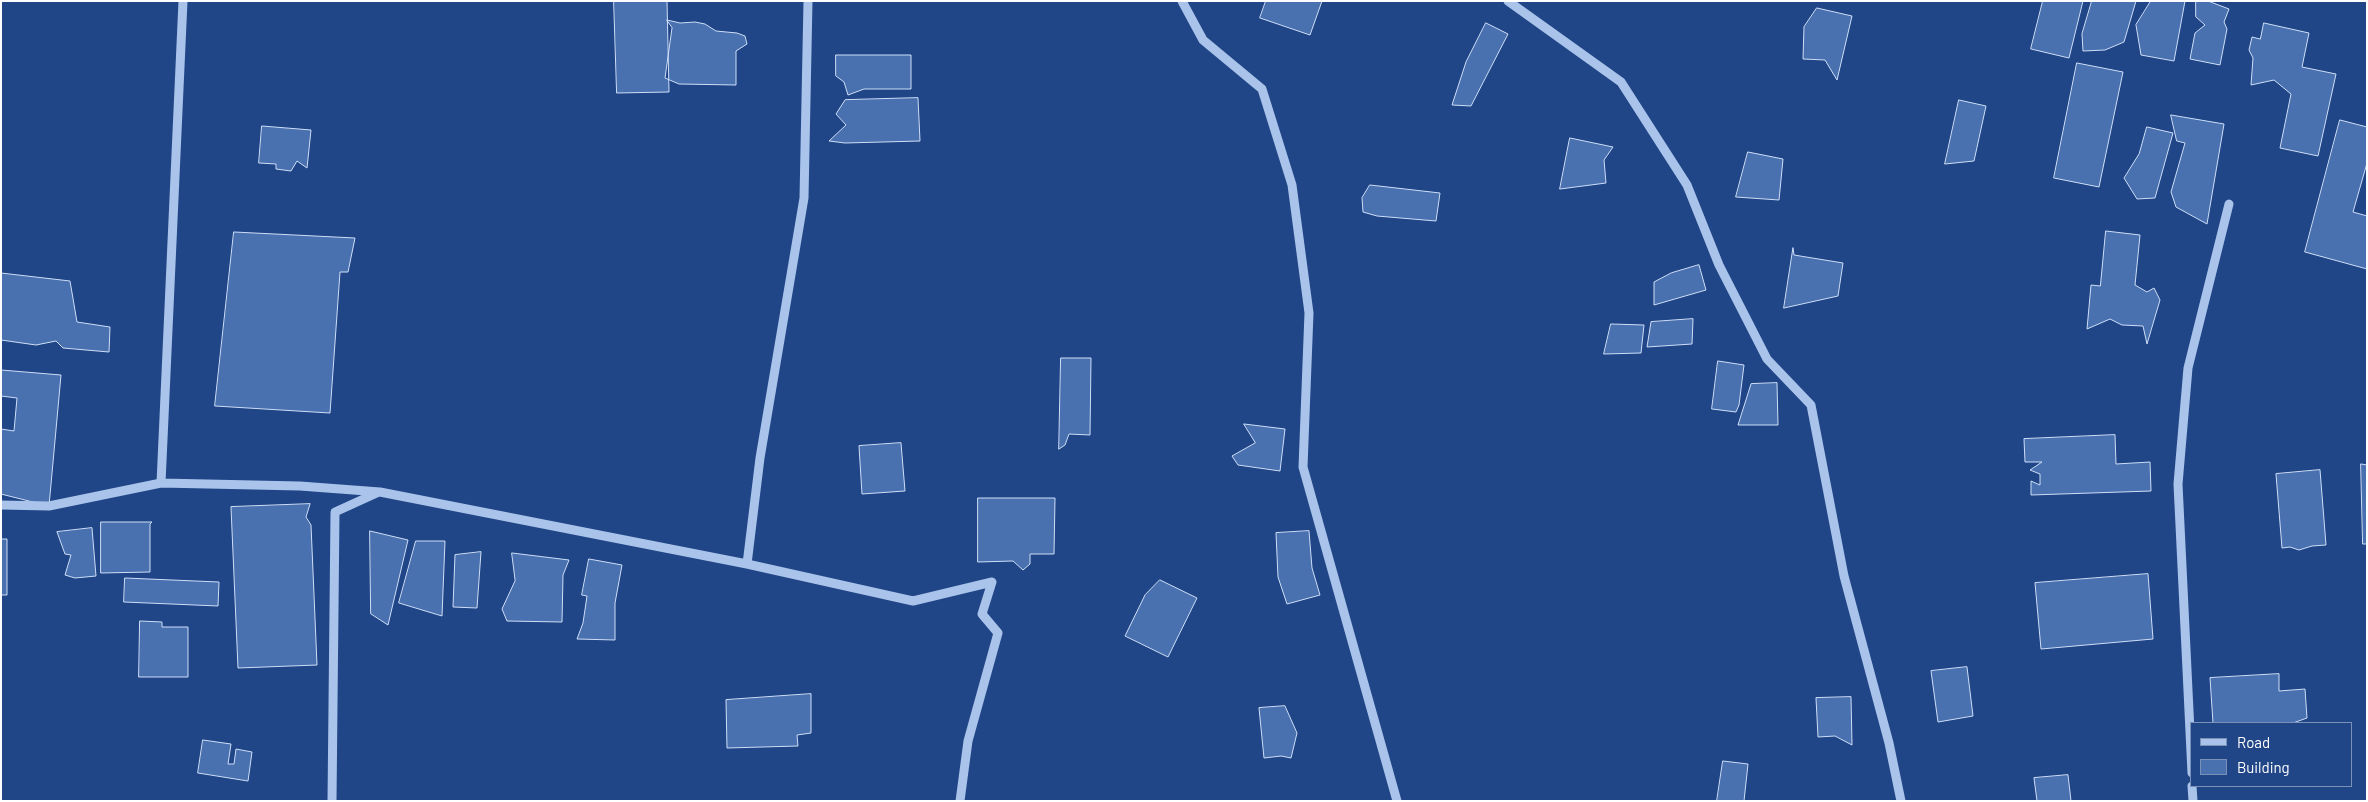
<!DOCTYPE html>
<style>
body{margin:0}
#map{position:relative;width:2368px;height:802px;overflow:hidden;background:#204687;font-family:Barlow,sans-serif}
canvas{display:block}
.frame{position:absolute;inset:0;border:2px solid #fff;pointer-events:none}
.legend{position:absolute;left:2190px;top:722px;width:162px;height:65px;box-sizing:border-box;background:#204687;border:1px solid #7990b7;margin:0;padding:6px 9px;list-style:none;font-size:15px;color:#fff}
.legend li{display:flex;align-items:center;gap:10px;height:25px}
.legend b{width:25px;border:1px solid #7990b7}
</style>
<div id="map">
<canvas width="2368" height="802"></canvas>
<div class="frame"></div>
<ul class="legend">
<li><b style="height:6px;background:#aac3ea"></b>Road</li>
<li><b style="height:14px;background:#4970af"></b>Building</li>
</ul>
</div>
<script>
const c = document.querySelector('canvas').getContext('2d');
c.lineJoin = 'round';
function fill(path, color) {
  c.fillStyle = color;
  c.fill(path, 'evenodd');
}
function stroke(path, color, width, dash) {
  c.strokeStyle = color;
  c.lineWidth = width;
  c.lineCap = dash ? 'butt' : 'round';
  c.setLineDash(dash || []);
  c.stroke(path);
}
const building = new Path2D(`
 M614,1h53l2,91 -52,1z
 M1266,1h56l-12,34 -50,-17z
 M2043,1h40l-14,57 -38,-9z
 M2092,1h44l-12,41 -19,8 -22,1 -1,-17z
 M2151,1h34l-11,60 -33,-6 -5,-30z
 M2196,1h12l21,8 -5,13 3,7 -7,36 -30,-6 5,-26 10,-8 -9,-8z
 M1817,8l35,8 -15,64 -12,-20 -22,-1 1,-32z
 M667,20l13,3 15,-1 10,2 11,7 21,2 8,3 2,8 -11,7v34l-57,-1 -14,-6 7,-50z
 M1486,23l22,11 -37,72 -19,-1 14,-43z
 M2264,23l45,10 -7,34 34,7 -18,82 -38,-8 11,-54 -17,-14 -23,5 2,-27 -4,-8 3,-13 8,2z
 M836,55h75v34h-47l-16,6 -4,-13 -8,-6z
 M2077,63l46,9 -24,115 -45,-9z
 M918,98l2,43 -75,2 -16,-2 17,-16 -10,-11 9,-14z
 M1959,100l27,6 -12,55 -29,3z
 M2171,115l53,9 -17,100 -31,-17 -5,-15 14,-49 -8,-2z
 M2340,120l27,7v36l-14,49 14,4v53l-62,-17z
 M262,126l49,4 -4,38 -10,-7 -6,10 -15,-2v-5l-17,-1z
 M2147,127l26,6 -18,65 -18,1 -13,-21 15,-24z
 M1570,138l43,9 -9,13 2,23 -46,6z
 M1748,152l35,7 -4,41 -43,-3z
 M1370,185l70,8 -4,28 -59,-5 -14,-4 -1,-14z
 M2106,231l34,4 -5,50 12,7 7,-4 6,12 -13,44 -4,-18 -21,-1 -12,-6 -23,10 4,-44 9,1z
 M234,232l121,6 -7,34h-8l-10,141 -115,-7z
 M1793,248l1,7 49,8 -5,33 -54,12z
 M1699,265l7,25 -52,15v-23l17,-9z
 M1,273l69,8 7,41 33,5 -1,25 -46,-4 -7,-7 -20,4 -35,-5z
 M1693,319l-1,25 -45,3 4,-25z
 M1611,324l33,1 -3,28 -37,1z
 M1061,358h30l-1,77 -21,-1 -4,11 -6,4z
 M1718,361l26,4 -5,40 -3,7 -24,-3z
 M1,370l60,5 -12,131 -48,-12v-65l13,2 3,-33 -16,-2z
 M1777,383l1,42h-40l13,-41z
 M1244,424l41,5 -5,42 -42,-6 -6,-9 23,-13z
 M2115,435l1,29 34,-2 1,29 -120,4v-14l9,4v-11l-10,-4 12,-8h-17l-1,-23z
 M901,443l4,48 -43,3 -3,-48z
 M2361,464l6,1v79h-4z
 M2320,470l6,75 -14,1 -13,4 -9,-3 -8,1 -6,-74z
 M978,498h77l-1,56h-24v10l-7,6 -10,-9 -35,1z
 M310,504l-4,13 5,8 6,140 -79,3 -7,-161z
 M101,522h51l-2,2v48l-49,1z
 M92,528l4,48 -21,2 -10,-3 6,-20 -6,-1 -8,-22z
 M370,531l38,9 -20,85 -17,-11z
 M1309,531l3,37 8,27 -33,9 -9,-27 -2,-44z
 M1,539h6v56h-6z
 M416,541h29l-3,75 -43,-13z
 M481,552l-4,56 -24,-1 2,-52z
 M512,553l57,7 -6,15 -1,47 -55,-1 -5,-12 13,-28z
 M589,559l33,6 -7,38v37l-38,-1 6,-16 4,-27 -5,-1z
 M2148,574l5,65 -112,10 -6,-66z
 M125,578l94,4 -1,24 -94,-4z
 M1160,580l37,18 -29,59 -43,-21 20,-41z
 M140,621l22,1v5h26v50h-49z
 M1967,667l6,49 -35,6 -7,-51z
 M2279,674v17l26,-2 2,29 -14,5h-80l-3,-45z
 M811,694v39l-14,2 1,11 -71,2 -1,-48z
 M1851,697l1,48 -17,-9 -17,1 -2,-39z
 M1285,706l12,27 -6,25 -10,-2 -17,2 -5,-50z
 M203,740l28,4 -3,20h6l2,-15 16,3 -4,29 -50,-8z
 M1723,761l25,3 -4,37h-27z
 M2068,775l3,26h-34l-3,-23z`);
fill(building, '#4970af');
stroke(building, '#cedef7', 1);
stroke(new Path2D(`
 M1182,1l21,39 59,49 30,96 17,128 -6,154 94,334
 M1508,1l113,81 66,103 32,80 48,94 44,46 33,171 45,167 12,58
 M161,483l22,-482
 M1,505l48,1 112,-23 139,3 80,6 367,72 166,37 79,-19 -10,32 16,19 -30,108 -8,60
 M747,564l13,-106 44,-260 4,-197
 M2192,773l-14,-289 10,-116 41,-164
 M2192,786l1,15
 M332,801l3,-289 44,-20`), '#aac3ea', 9);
</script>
